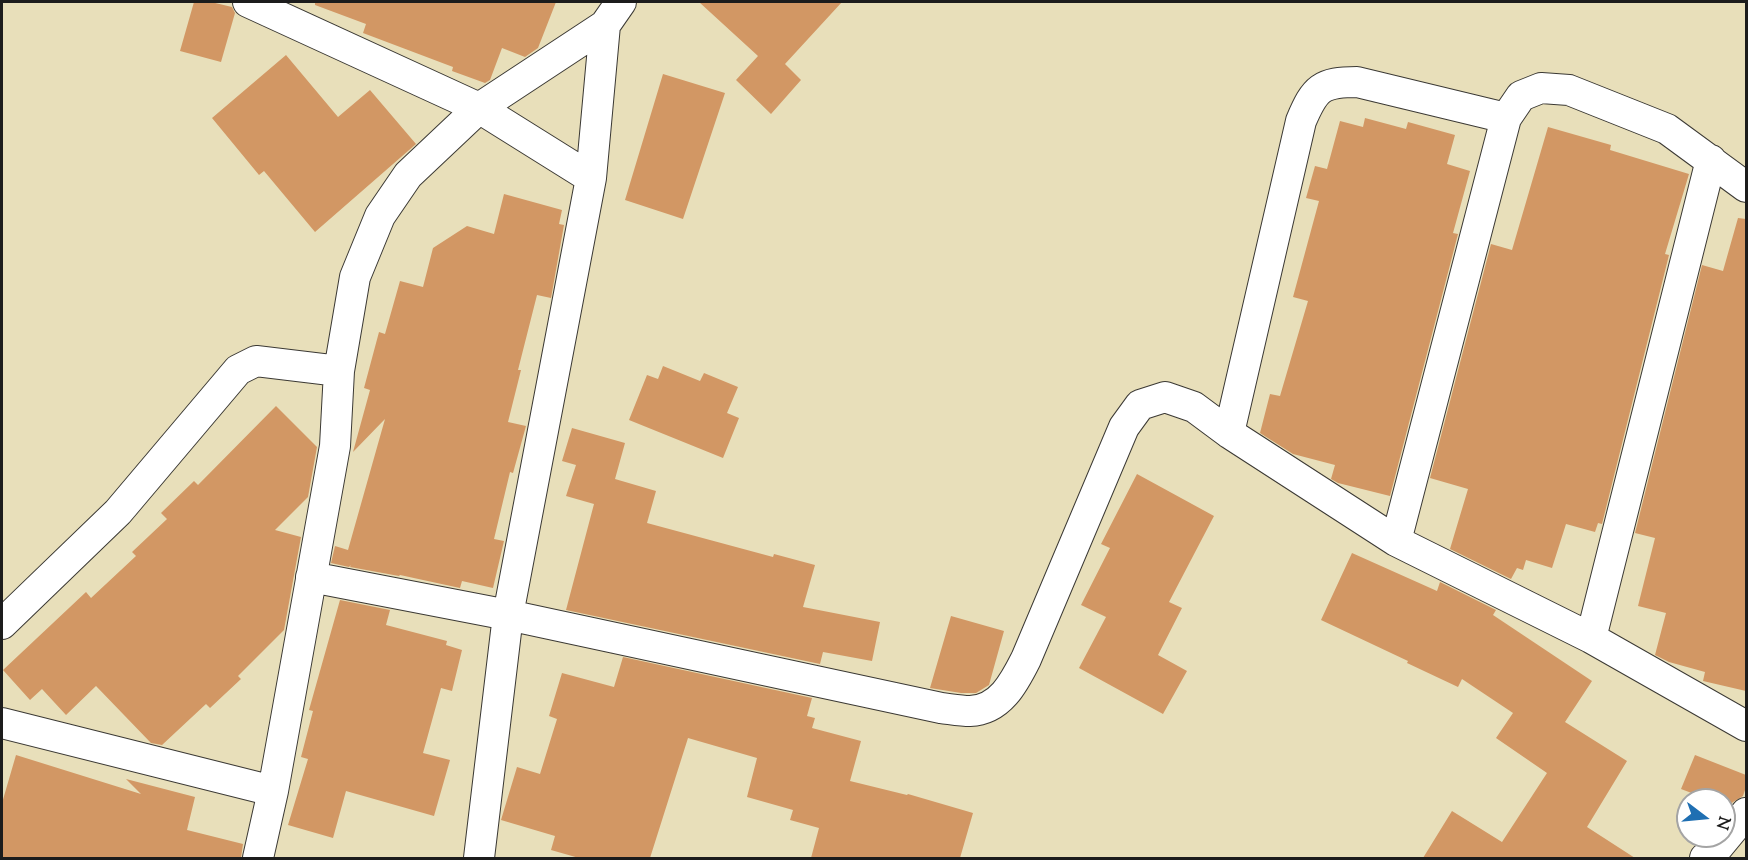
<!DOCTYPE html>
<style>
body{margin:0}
#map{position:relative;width:1748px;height:860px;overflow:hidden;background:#e8dfba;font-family:"Sorts Mill Goudy",serif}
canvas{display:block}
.frame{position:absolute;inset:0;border:3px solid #1c1c1c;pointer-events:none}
.north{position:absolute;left:1676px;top:788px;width:60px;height:60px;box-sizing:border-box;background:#fff;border:2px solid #a4a4a4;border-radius:50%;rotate:106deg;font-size:16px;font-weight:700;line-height:24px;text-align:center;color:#1c1c1c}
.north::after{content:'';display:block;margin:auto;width:21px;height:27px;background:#1f6fb2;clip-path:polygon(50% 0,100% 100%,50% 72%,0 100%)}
</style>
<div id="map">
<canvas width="1748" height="860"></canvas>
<div class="frame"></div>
<div class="north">N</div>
</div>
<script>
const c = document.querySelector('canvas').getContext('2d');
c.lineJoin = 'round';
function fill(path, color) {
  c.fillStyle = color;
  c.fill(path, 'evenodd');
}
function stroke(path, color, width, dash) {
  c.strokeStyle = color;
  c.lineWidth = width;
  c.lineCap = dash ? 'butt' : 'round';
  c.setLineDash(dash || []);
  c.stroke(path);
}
fill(new Path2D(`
 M194,2h17l21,5 3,6 -14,49 -41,-11z
 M315,2h241l-18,46 -13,9 -23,-9 -12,32 -5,3 -33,-12 1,-4 -90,-34 3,-9 -51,-19z
 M699,2h143l-57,62 16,16 -30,34 -35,-34 22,-24z
 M286,55l52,62 32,-27 46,54 -101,88 -51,-61 -5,4 -47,-57z
 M663,74l62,19 -42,126 -58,-19z
 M1365,118l41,11 2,-7 47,13 -8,29 23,7 -17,62 5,1 -68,262 -52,-13 -7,-4 4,-14 -42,-11 -33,-21 10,-39 10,2 28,-95 -15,-4 26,-96 -13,-3 9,-32 12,3 13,-48 23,6z
 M1548,127l63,18 -1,5 79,24 -24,80 4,1 -67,269 -4,-1 -3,9 -29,-8 -14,44 -26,-8 -3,10 -6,-2 -6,11 -61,-30 18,-60 -38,-11 61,-234 21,6z
 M504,194l58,16 -3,14 5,1 -13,73 -14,-3 -19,75h3l-13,52 18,4 -13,47 -3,-1 -16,67 10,2 -11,47 -31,-7 -2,7 -60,-13 -1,1 -49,-9 1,-2 -2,2 -18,-4 4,-17 13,4 37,-131 -32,33 17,-62 -6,-2 15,-56 6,2 15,-53 23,6 10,-39 34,-22 27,8z
 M1738,218l8,1v472l-43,-10 2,-9 -36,-10 -14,-7 11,-42 -28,-7 17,-68 -20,-5 67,-268 21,6z
 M663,366l37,15 4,-8 34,14 -11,26 12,5 -16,40 -94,-38 18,-45 11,4z
 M276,406l41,41 -9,50 -33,33 26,7 -17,93 -46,46 3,3 -31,29 -4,-4 -44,41 -11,-2 -55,-57 -30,29 -24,-26 -12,11 -27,-30 83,-78 5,6 45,-42 -4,-4 35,-33 -6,-6 33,-32 4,4z
 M572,428l53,15 -10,36 41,12 -9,32 126,34 1,-3 41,11 -12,42 77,15 -8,39 -49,-9 -3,12 -254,-54 28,-106 -28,-8 10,-31 -14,-4z
 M1137,474l77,42 -45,86 13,6 -24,47 29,16 -24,43 -84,-46 27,-51 -25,-12 29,-57 -9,-4z
 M1352,553l85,38 3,-9 56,28 -3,5 99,66 -27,41 62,39 -40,66 48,31h-212l29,-47 50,31 45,-69 -51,-35 17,-25 -51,-34 -4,8 -51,-24 1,-2 -87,-41z
 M340,600l50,10 -4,15 61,16 -1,4 16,5 -10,41 -11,-3 -18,65 27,7 -16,56 -88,-25 -13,47 -45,-13 20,-66 -7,-2 12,-46 -4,-1z
 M951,616l53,15 -15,54 -13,8h-15l-31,-5z
 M623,657l189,41 -5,18 8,2 -3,10 49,13 -11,40 57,14 1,-1 65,19 -13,45h-149l8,-30 -29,-8 3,-10 -46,-13 10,-39 -69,-20 -38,120h-71l-28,-8 4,-14 -54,-16 16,-53 23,7 17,-55 -8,-3 13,-43 52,14z
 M16,755l125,39 -15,-15 69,18 -8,33 56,14 -2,14h-239v-55z
 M1695,755l51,20v12l-3,9 -10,6 -5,5 -4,-1v-6h-14l-29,-11z`), '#d29764');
const minor = new Path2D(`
 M248,2l231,106 112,70
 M1229,433l72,-312c14,-33 20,-39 56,-39l149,36 15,-22 20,-8 28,2 98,39 79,58
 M1396,541l110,-423
 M311,577l197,38 433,93c9,1 20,3 29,3 30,-1 44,-28 56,-52l98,-232 16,-22 25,-8 29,10 35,26 167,108 195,97 155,88
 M2,624l116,-112 120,-142 18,-9 83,10
 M1591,638l120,-478
 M2,723l271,68
 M258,858l15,-67 62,-345 4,-75 16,-94 25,-61 28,-41 71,-67 126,-83 16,-23
 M479,858l29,-243 83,-437 14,-153
 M1705,858l8,-5 33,-40`);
stroke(minor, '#3b3934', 32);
stroke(minor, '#fff', 30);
</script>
